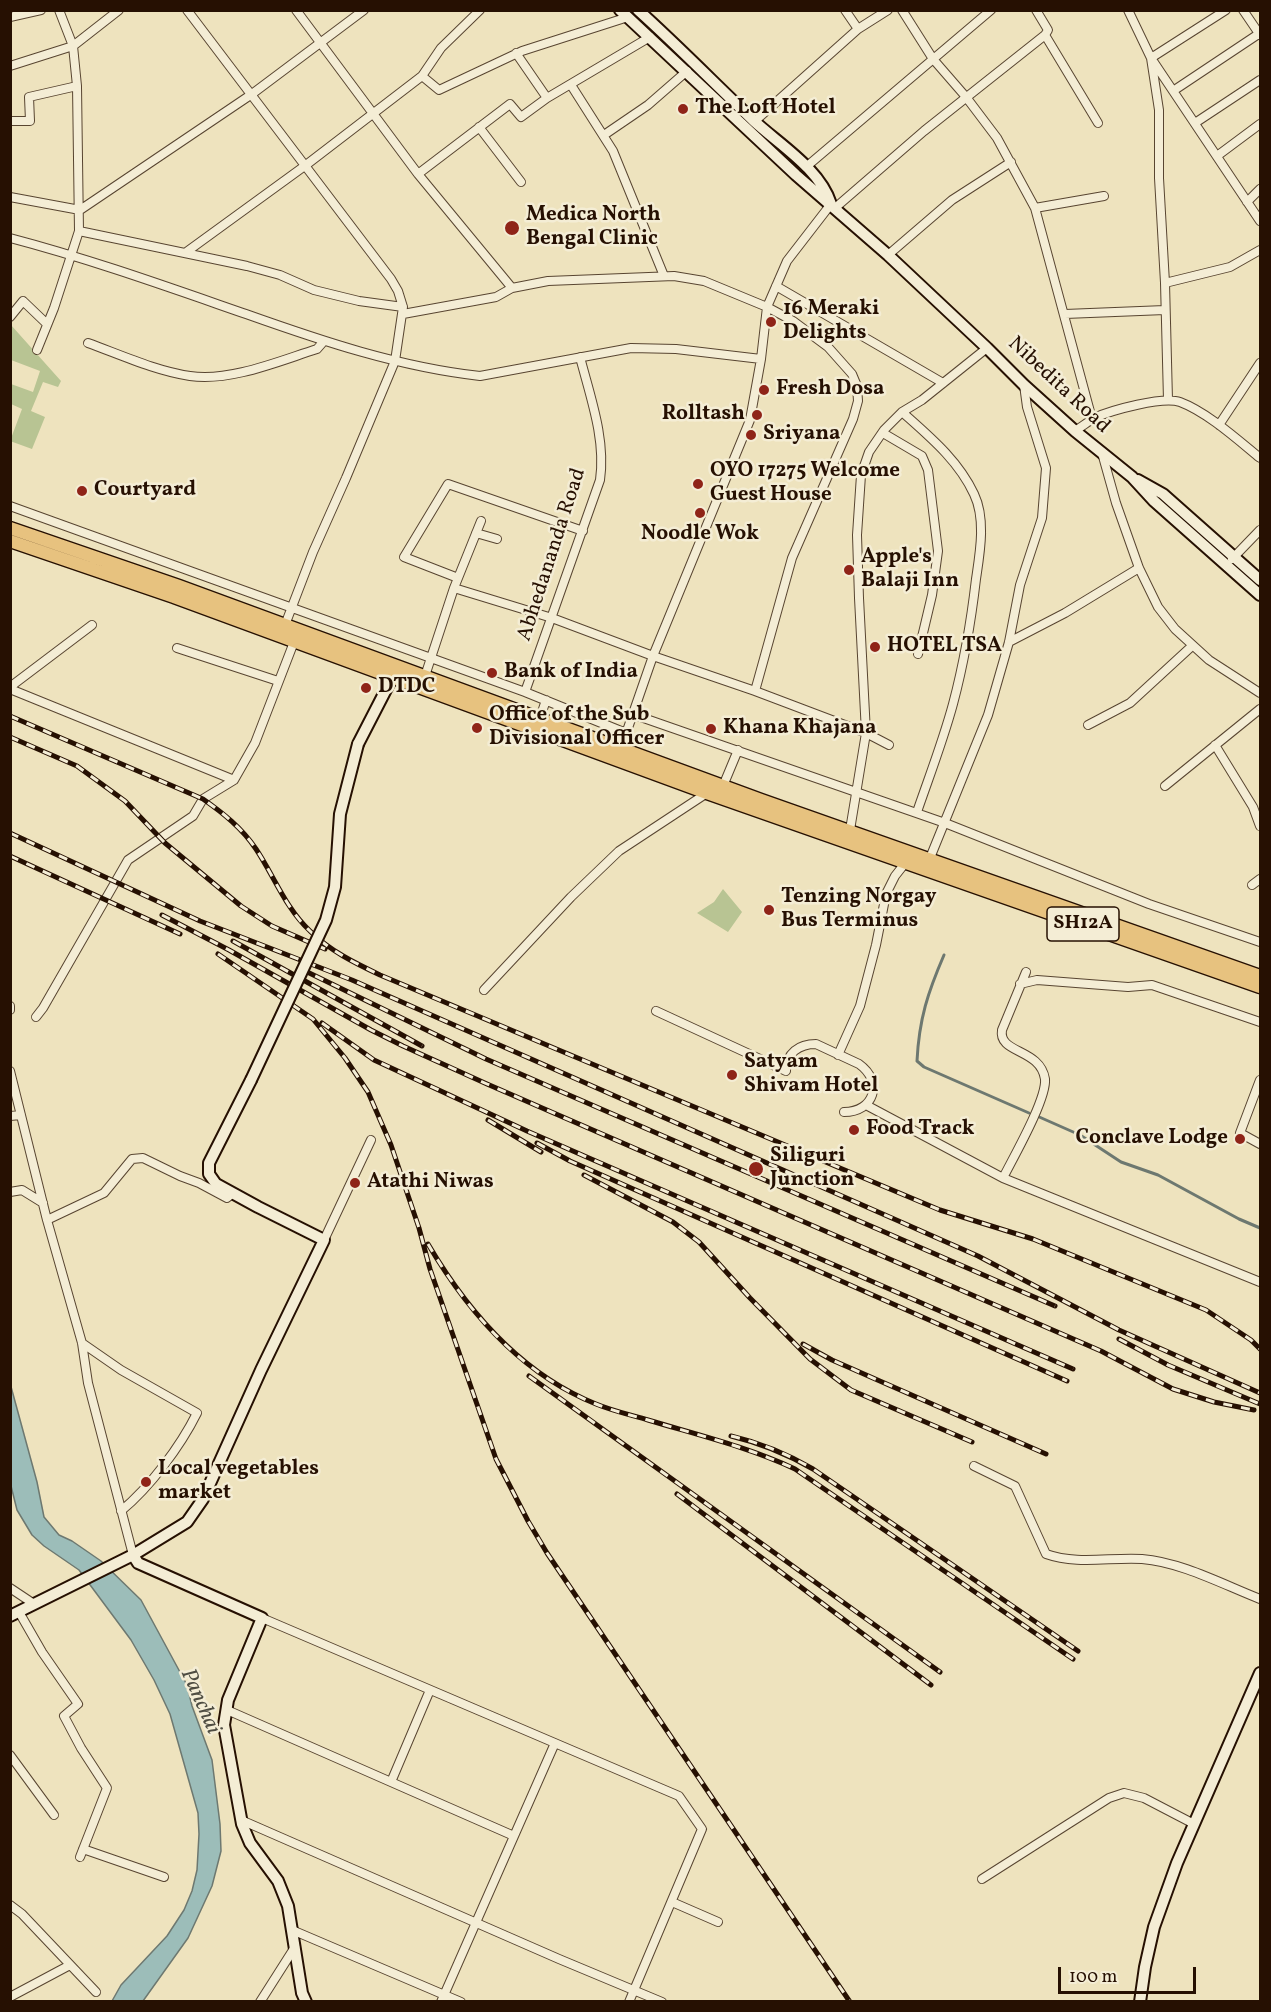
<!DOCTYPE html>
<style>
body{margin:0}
#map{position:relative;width:1271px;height:2012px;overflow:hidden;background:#eee3be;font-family:Vollkorn,serif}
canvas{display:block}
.frame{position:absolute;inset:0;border:12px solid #261002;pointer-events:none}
.scale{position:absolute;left:1058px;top:1967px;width:138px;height:27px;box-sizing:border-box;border:3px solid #261002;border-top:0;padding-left:8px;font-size:18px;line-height:21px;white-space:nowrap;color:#261002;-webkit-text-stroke:4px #f4edd5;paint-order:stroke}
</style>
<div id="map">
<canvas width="1271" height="2012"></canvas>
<div class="frame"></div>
<div class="scale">100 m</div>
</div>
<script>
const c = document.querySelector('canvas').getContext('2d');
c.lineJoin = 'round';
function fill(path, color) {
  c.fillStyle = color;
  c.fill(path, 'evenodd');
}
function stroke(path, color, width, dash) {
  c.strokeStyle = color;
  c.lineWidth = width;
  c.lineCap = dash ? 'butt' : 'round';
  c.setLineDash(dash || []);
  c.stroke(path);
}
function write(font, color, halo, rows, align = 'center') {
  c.font = font + ' Vollkorn,serif';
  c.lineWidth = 5;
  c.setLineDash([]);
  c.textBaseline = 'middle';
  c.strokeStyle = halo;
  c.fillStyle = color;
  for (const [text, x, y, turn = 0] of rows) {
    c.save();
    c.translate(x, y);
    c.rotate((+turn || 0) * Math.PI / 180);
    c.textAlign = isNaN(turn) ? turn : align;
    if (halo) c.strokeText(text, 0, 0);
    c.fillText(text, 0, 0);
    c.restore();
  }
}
fill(new Path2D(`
 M11,325l50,56 -3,6 -15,-5 -12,29 14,6 -13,32 -22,-8 12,-32 -11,-5v-20l22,8 7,-21 -29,-11z
 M723,889l19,23 -14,20 -31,-19 17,-11z`), '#b8c493');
const water = new Path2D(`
 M10,1383l27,99 7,35 15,18 13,6 29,20 40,39 46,85 5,21 20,54 8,64 1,27 -9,35 -24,52 -45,63h-31l9,-16 46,-49 17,-26 8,-19 5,-21 2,-36 -1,-21 -28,-99 -16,-34 -23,-40 -52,-70 -35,-24 -12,-11 -15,-25 -6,-24z`);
fill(water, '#9cbdb9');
stroke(water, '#6d7870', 1.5);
stroke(new Path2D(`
 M944,955c-16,37 -25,64 -27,106l7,6 105,46
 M1037,1116l43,19 41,27 37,13 81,44 21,9`), '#6d7870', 3);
const street = new Path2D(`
 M187,10l204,269 7,12 5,16 -8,54 -49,117 -33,74 -28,73
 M296,10l122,164 94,114
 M845,10l13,19
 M902,10l31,49 33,38 31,41 38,70 57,211
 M1128,10l23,48 8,52v68l6,105 3,117
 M1226,10l-75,48 109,163
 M1243,10l17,25
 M10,17l31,-7
 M1045,35l53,88
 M516,53l31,45
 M10,66l63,-20 46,-36
 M422,76l17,14 83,-39 106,-34
 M571,85l42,66 51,125
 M1173,91l87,-58
 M10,121h20l-1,-24 48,-11
 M755,121l103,-92 30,-19
 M1195,123l65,-43
 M479,127l42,55
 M604,135l44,-30 39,-34
 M1217,156l43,-32
 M806,167l185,-157
 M418,174l92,-70 11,13 26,-19 103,-61
 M10,197l70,13 172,-116 112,-84
 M1247,202l13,-13
 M835,208l89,-77 121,-96 3,-5 -12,-20
 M1035,208l69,-12
 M79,231l168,35 33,9 34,15 45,11 44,6
 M10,238c80,21 158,49 236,76 76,27 153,53 234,62l151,-28 45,1 85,10
 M185,253l121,-88 116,-89 19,-28 39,-38
 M888,255l64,-55 59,-38
 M1165,283l65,-16 30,-17
 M776,286l167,97
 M403,314l93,-17 16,-9 36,-7 126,-5 30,5 63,26 26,14 35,26 24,27 5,12 1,15 -5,18 -61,139 -37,133
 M1065,314l100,-4
 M10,317l13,-16 24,23
 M88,343c33,12 68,28 102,33 40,6 89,-15 127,-27l7,-8
 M37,350l17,-42 25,-77 -2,-145 -4,-40 -14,-36
 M902,412c28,25 56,48 72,82 12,25 6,58 2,85 -5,43 -12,84 -23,125 -10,37 -24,73 -36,108
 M1219,425l41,-62
 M1075,431c6,-4 13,-9 19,-13 18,-8 69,-22 86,-16 27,10 58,38 80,56
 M883,433l39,23 6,14 10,81 -6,44 -14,59
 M1102,453l14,50 23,65 19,39 17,22 34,31 51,33
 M10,506l515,186 101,41
 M476,533l21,6
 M1232,559l28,-29
 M458,578l-54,-21 44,-73 135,47
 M454,588l98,30 101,38 102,35 111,42 23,12
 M1009,642l56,-29 74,-45
 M177,648l101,33
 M425,676l29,-88 27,-67
 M10,687l82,-62
 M10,689l224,91
 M525,692l75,-212c6,-41 -10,-84 -20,-123
 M632,714l313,109 204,81 111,38
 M540,718l6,-18
 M1088,725l42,-22 62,-57
 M1215,745l38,62 7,19
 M621,748l32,-92 97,-236 11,-61 6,-52 20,-46 44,-57
 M723,786l15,-36
 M1165,786l95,-77
 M850,830l16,-97 -7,-135 -2,-63 4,-60 8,-23 15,-22 18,-18 20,-12 65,-52
 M930,858l58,-143 21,-73 11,-57 22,-67 4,-50 -19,-61 -3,-22
 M1252,885l8,-6
 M1020,984l17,-4 91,7 24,-2 108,37
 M484,990l87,-93 48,-46 88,-58
 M10,1006v4
 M656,1011l130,60c0,-18 13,-27 30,-27l43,20c25,18 15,48 -15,48
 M36,1017l7,-9 85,-148 65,-44 10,-17 31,-19 21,-37 39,-101
 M838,1055l22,-49 16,-61 10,-51 9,-18 11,-14
 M10,1071l37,149 35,123 6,40 45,172
 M1260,1080l-20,53 20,11
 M866,1105l137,73 257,104
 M10,1116l11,-1
 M1003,1178c10,-20 44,-79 42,-99 -5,-31 -47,-25 -43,-49l24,-58
 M10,1192l12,-2 21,13
 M47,1220l57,-27 28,-34 11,-1 37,18 19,7 28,15 6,-5
 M324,1240l47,-100
 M82,1343l39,27 76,43c-17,34 -47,74 -76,98
 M974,1466l41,20 31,68c31,11 64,3 96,5 39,3 82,26 118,40
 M10,1588l24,16
 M19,1612l23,40 36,52 -14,12 17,32 26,40 -27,69
 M262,1618l417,178 23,33 -73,173
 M227,1710l287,126
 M10,1755l44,60
 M391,1782l39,-92
 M241,1820l318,139 103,43
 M83,1849l81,28
 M982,1879l127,-81 15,-5 20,5 50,26
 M672,1902l46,20
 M10,1905l12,9 74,78
 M292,1930l169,72
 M10,1997l60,-32
 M260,2002l35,-55
 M441,2002l114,-259`);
const secondary = new Path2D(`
 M620,10l176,165 92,80 99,93 37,37 51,46 57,46 22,24 106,94
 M638,10c40,36 77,74 116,111 26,24 66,48 77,83
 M1138,480l25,14 97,86
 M358,744l34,-66
 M133,1555l5,8 124,55 -34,82 -4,25 18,99 8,19 28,38 10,25 14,87 4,9
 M10,1616l123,-61 54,-33 16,-23 58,-129 63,-130 -66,-33 -42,-23 -7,-10v-11l42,-83
 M1140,2002l5,-35 9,-40 23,-64 83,-190`);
const primary = new Path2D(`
 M10,528l169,58 582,214 499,176
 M10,541l164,56 533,196 553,194`);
stroke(street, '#584531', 10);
stroke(secondary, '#261002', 14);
stroke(primary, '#261002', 15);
stroke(street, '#f4edd5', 8);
stroke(secondary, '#f4edd5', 10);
stroke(primary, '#e7c27f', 12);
const rail = new Path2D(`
 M10,716l193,83c20,14 39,29 53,50 18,27 30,60 54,82 20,20 45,32 70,44l560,235 93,29 173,71 45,30 9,9
 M10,737l67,29 48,35 40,42 76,63 31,20 53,23
 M10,833l190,88 152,59 626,276 141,74 141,63
 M10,856l170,78
 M162,915l67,35 142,80 32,16 84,38 614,267 72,38 41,13 40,8
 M233,941l189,105
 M218,954l95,65 32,39 23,34 23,53 28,83 11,41 66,190 32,62 19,32 303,449
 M299,968l187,91 569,247
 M322,1023l52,37 153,71 546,238
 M488,1120l53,32
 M537,1143l33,18 497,220
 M584,1175l89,47 26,20 51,56 60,61 41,31 121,52
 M428,1244c40,68 93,130 168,160 17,7 35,11 52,16 50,15 100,27 147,49l278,190
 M1119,1339l49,26 92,39
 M803,1344l29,16 214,94
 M529,1376l411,296
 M731,1436c30,7 56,18 82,33l265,182
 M677,1494l254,191`);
stroke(rail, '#261002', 5);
stroke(rail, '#f4edd5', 3, [9]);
const secondaryBridge = new Path2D(`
 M251,1080l75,-160 9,-33 5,-73 18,-70`);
stroke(secondaryBridge, '#261002', 14, []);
stroke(secondaryBridge, '#f4edd5', 10);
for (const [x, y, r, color] of [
 [683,109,6,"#8f2418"],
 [512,228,8,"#8f2418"],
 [771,322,6,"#8f2418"],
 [764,390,6,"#8f2418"],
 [757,415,6,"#8f2418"],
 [751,435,6,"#8f2418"],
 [698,484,6,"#8f2418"],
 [82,491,6,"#8f2418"],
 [700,513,6,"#8f2418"],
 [849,570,6,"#8f2418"],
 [875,647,6,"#8f2418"],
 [492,673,6,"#8f2418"],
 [366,688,6,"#8f2418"],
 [477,728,6,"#8f2418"],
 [711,729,6,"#8f2418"],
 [769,910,6,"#8f2418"],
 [732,1075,6,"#8f2418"],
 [854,1130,6,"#8f2418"],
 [1240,1139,6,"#8f2418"],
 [756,1169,8,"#8f2418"],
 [355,1183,6,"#8f2418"],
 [146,1482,6,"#8f2418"]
]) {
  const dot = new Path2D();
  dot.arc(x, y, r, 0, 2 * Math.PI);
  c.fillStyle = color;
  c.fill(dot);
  stroke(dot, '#f4edd5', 2);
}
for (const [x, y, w] of [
 [1083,924,72]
]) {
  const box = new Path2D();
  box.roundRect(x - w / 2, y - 17, w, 34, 4.5);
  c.fillStyle = '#f4edd5';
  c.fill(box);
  stroke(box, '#261002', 1.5);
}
write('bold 20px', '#261002', null, [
 ["SH12A",1083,924]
]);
write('bold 21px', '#261002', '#f4edd5', [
 ["The Loft Hotel",695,109],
 ["Medica North",526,216],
 ["Bengal Clinic",526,240],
 ["16 Meraki",783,310],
 ["Delights",783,334],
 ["Fresh Dosa",776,390],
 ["Rolltash",745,415,"right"],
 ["Sriyana",763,435],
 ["OYO 17275 Welcome",710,472],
 ["Guest House",710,496],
 ["Courtyard",94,491],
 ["Noodle Wok",700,535,"center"],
 ["Apple's",861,558],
 ["Balaji Inn",861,582],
 ["HOTEL TSA",887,647],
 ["Bank of India",504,673],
 ["DTDC",378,688],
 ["Office of the Sub",489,716],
 ["Divisional Officer",489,740],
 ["Khana Khajana",723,729],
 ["Tenzing Norgay",781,898],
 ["Bus Terminus",781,922],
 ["Satyam",744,1063],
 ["Shivam Hotel",744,1087],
 ["Food Track",866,1130],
 ["Conclave Lodge",1228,1139,"right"],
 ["Siliguri",770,1157],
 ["Junction",770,1181],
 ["Atathi Niwas",367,1183],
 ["Local vegetables",158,1470],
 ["market",158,1494]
], 'left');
write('21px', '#261002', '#f4edd5', [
 ["Nibedita Road",1058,386,43],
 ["Abhedananda Road",553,555,-72]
]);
write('italic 22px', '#4f4d42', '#f4edd5', [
 ["Panchai",199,1702,66]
]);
</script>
